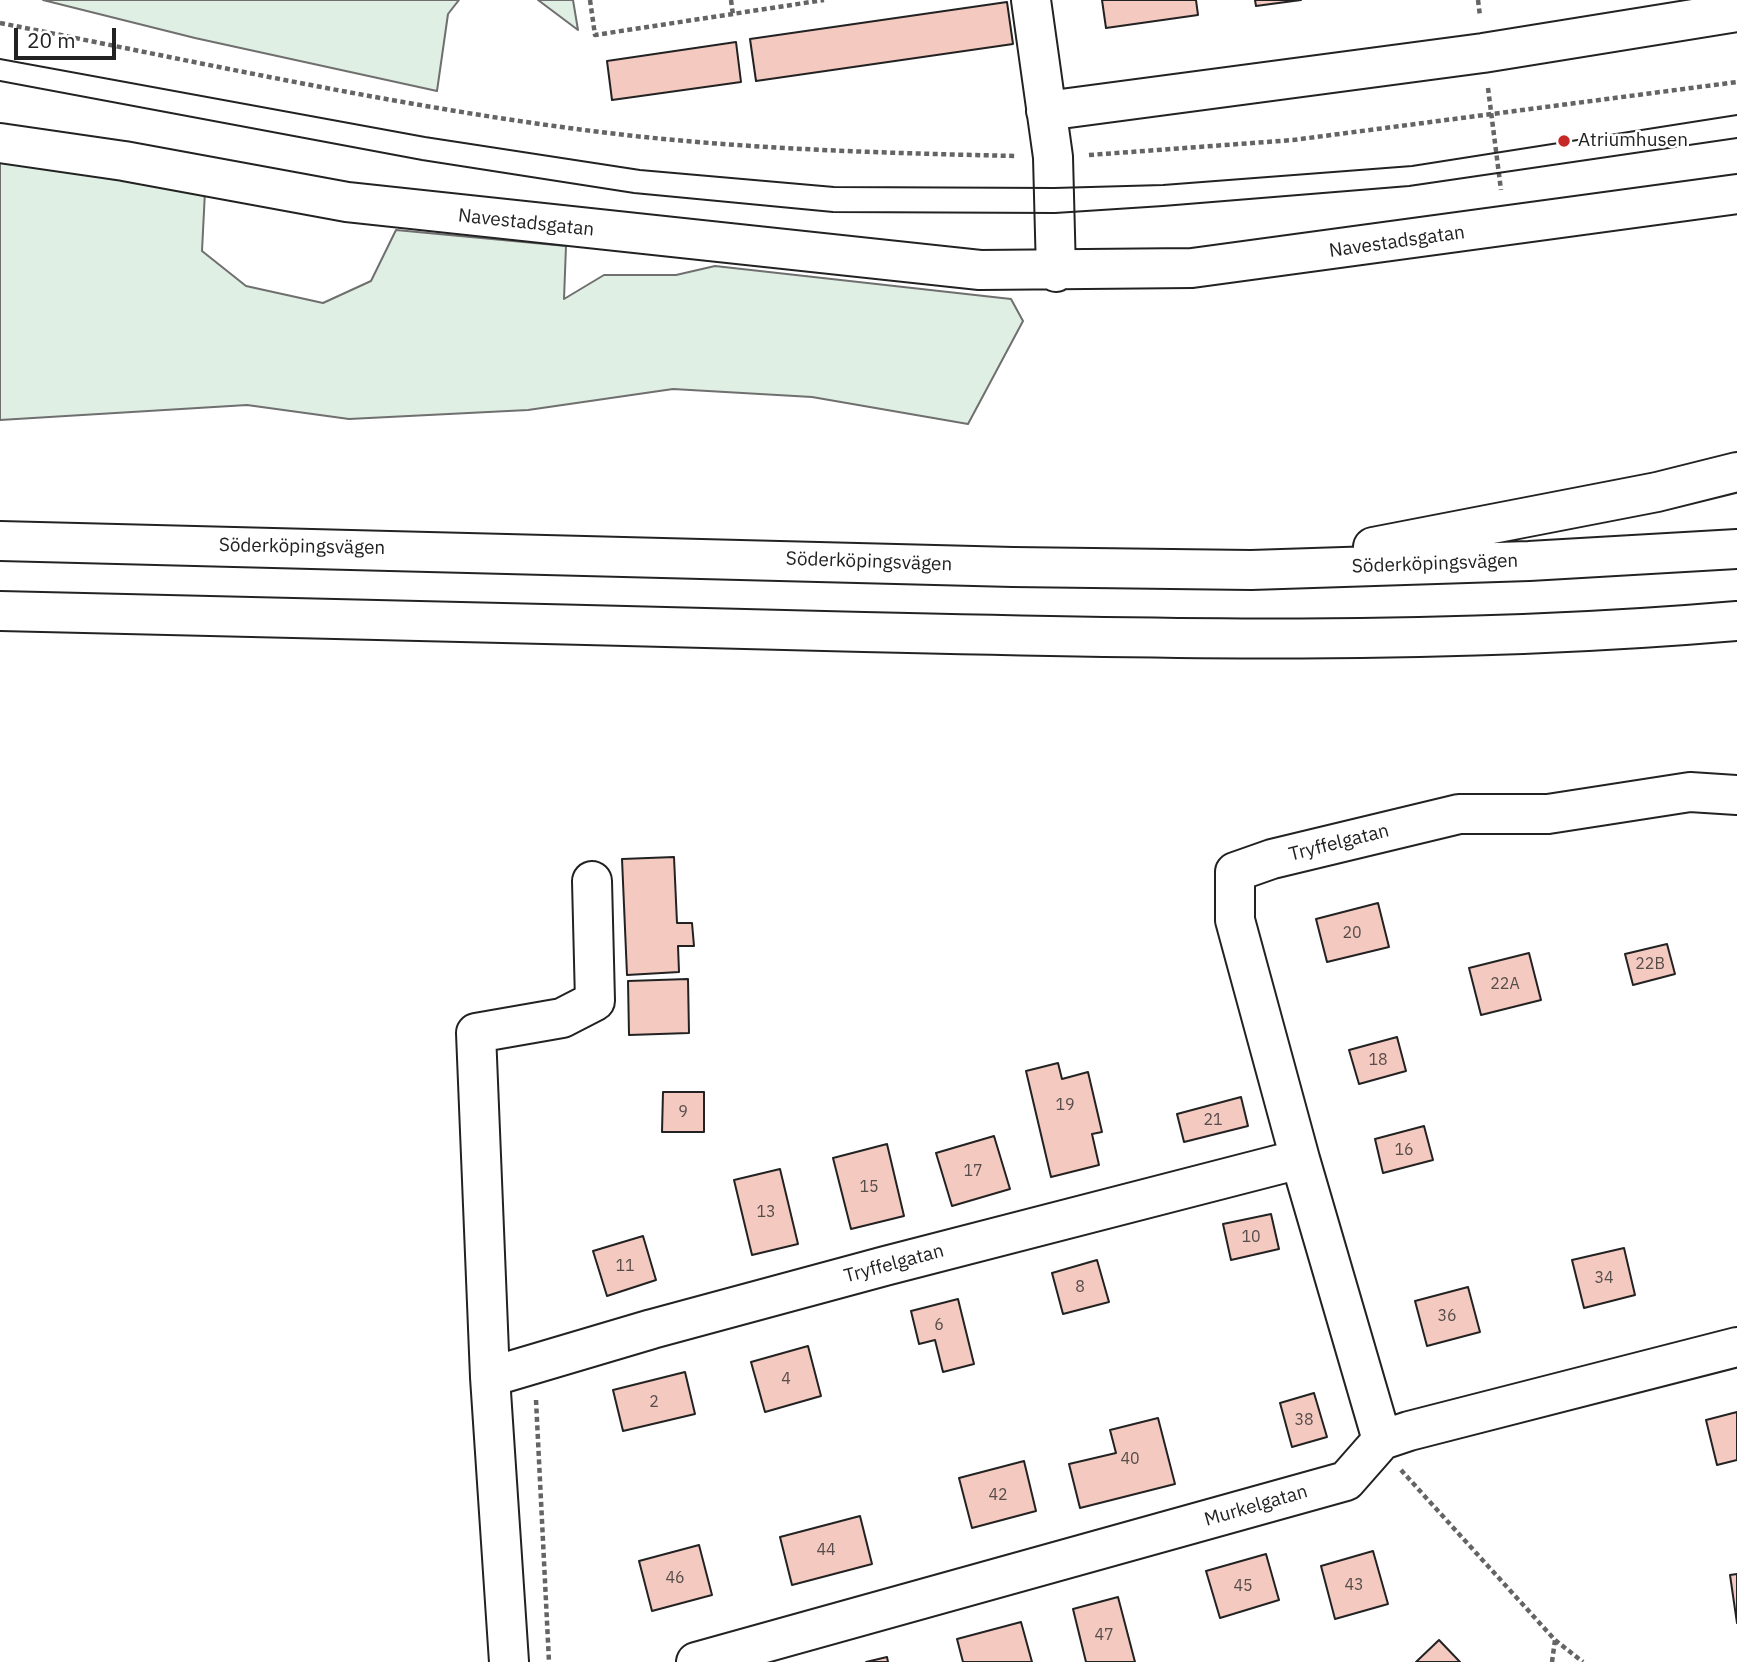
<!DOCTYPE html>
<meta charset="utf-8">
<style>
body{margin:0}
#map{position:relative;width:1737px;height:1662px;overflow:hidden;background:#fff;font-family:"IBM Plex Sans",sans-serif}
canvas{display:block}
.scale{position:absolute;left:14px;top:28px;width:102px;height:32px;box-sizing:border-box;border:4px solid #222;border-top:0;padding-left:9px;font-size:21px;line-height:24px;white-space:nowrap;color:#222;-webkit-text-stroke:5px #fff;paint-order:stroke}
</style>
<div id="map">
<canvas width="1737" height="1662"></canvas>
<div class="scale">20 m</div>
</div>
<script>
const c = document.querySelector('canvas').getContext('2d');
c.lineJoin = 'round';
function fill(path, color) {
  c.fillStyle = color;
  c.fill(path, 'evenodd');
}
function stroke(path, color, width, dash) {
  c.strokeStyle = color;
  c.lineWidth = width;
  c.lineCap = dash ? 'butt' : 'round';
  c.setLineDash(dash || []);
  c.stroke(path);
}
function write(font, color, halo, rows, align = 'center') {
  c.font = font + ' "IBM Plex Sans",sans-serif';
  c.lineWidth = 5;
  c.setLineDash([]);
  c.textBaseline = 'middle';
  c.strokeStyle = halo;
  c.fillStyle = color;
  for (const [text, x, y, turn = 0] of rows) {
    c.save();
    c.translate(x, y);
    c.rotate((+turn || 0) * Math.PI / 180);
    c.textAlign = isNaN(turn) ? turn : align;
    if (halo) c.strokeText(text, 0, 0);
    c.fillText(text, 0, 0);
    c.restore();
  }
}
const green = new Path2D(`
 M43,0h416l-11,14 -11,77 -242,-53z
 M538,0h35l5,30z
 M0,162l205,29 -3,60 44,35 77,17 48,-22 25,-51 170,16 -2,53 40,-24h72l39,-9 296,33 12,22 -55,103 -156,-27 -139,-8 -145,21 -179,9 -102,-14 -247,15z`);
fill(green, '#e0efe3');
stroke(green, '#6f6f6f', 2);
const building = new Path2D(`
 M1102,0h94l2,15 -92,13z
 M1255,0h46l-45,6z
 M1007,2l6,42 -257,37 -6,-42z
 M736,42l5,40 -129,18 -5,-39z
 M674,857l3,66h15l2,23h-16l1,26 -52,3 -5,-116z
 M1378,903l11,44 -62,15 -11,-43z
 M1667,944l8,30 -42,11 -8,-31z
 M1529,953l12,47 -60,15 -12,-47z
 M688,979l1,54 -60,2 -1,-54z
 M1397,1037l9,34 -47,13 -10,-34z
 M1058,1063l4,16 26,-7 14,60 -10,2 7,31 -48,12 -25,-106z
 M663,1092h41v40h-42z
 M1241,1097l7,29 -64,16 -7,-28z
 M1424,1126l9,34 -50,13 -8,-34z
 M994,1136l16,53 -58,17 -16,-53z
 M887,1144l17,72 -53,13 -18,-71z
 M780,1169l18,75 -46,11 -18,-75z
 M1271,1214l8,35 -48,11 -8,-36z
 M643,1236l13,44 -49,16 -14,-45z
 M1624,1248l11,47 -51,13 -12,-48z
 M1097,1260l12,42 -46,12 -11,-41z
 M1468,1287l12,45 -53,14 -12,-45z
 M958,1299l16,65 -31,8 -8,-32 -16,4 -8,-33z
 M808,1346l13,50 -56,16 -14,-50z
 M685,1372l10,42 -72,17 -10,-41z
 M1314,1393l13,44 -35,10 -12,-44z
 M1737,1412v48l-20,5 -11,-45z
 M1158,1418l17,66 -95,24 -11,-44 47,-11 -6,-23z
 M1024,1461l12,50 -64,17 -13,-50z
 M860,1516l12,48 -80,21 -12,-48z
 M699,1545l13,50 -60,16 -13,-50z
 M1373,1551l15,53 -53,15 -14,-53z
 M1266,1554l13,46 -59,18 -14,-47z
 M1737,1574v49l-7,-48z
 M1118,1597l17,65h-49l-13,-53z
 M1021,1622l11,40h-69l-6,-23z
 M1439,1640l21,22h-44z
 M887,1657l1,5h-22z`);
fill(building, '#f3c9c0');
stroke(building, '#222', 2);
const minor = new Path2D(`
 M1031,0l22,157 3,115
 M1046,111l437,-58 254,-41
 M0,143l124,18 223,41 633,68 212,-2 545,-74
 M1300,1159l82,281
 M490,1377l162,-48 233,-63 415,-107 -65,-239v-48l37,-13 187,-45h89l142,-22 47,3
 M509,1662l-19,-285 -14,-344 86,-15 33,-17 -3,-120
 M696,1662l650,-181 36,-41 27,-9 328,-84`);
const highway = new Path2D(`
 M0,541l1013,26 238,3 278,-9 208,-12
 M1373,547l284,-55 80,-20
 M0,611c288,6 576,14 864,21 291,7 583,14 873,-11`);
stroke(minor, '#222', 42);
stroke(highway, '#222', 42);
stroke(new Path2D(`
 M590,0l5,35 229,-35
 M731,0l2,15
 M1478,0l2,16
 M0,23c199,39 398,84 600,109 138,17 278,21 417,24
 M1488,88l13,102
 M1089,155l204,-15 444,-58
 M536,1400l13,262
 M1401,1470l154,170 28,22
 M1552,1662l3,-22`), '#646464', 4.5, [5, 3.5]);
stroke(minor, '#fff', 38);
stroke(highway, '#fff', 38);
stroke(new Path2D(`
 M0,59l425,78 215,33 194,17 220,1 109,-3 249,-19 325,-51
 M0,81l422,79 212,33 199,19 222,1 108,-7 246,-20 328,-48`), '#222', 2);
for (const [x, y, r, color] of [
 [1564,141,7,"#c62828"]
]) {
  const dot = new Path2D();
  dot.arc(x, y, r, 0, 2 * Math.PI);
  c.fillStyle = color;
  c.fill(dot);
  stroke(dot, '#fff', 2.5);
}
write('16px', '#564c4a', null, [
 ["20",1352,933],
 ["22B",1650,964],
 ["22A",1505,984],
 ["18",1378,1060],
 ["19",1065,1105],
 ["9",683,1112],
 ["21",1213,1120],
 ["16",1404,1150],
 ["17",973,1171],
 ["15",869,1187],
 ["13",766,1212],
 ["10",1251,1237],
 ["11",625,1266],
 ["34",1604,1278],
 ["8",1080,1287],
 ["36",1447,1316],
 ["6",939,1325],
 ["4",786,1379],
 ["2",654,1402],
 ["38",1304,1420],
 ["40",1130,1459],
 ["42",998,1495],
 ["44",826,1550],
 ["46",675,1578],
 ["43",1354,1585],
 ["45",1243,1586],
 ["47",1104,1635]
]);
write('19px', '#222', '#fff', [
 ["Atriumhusen",1578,141]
], 'left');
write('19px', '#222', '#fff', [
 ["Navestadsgatan",526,223,6],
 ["Navestadsgatan",1397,242,-8],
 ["Söderköpingsvägen",302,547,1],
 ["Söderköpingsvägen",869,562,2],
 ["Söderköpingsvägen",1435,564,-2],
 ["Tryffelgatan",1339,843,-14],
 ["Tryffelgatan",894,1264,-15],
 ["Murkelgatan",1256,1506,-16]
]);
</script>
